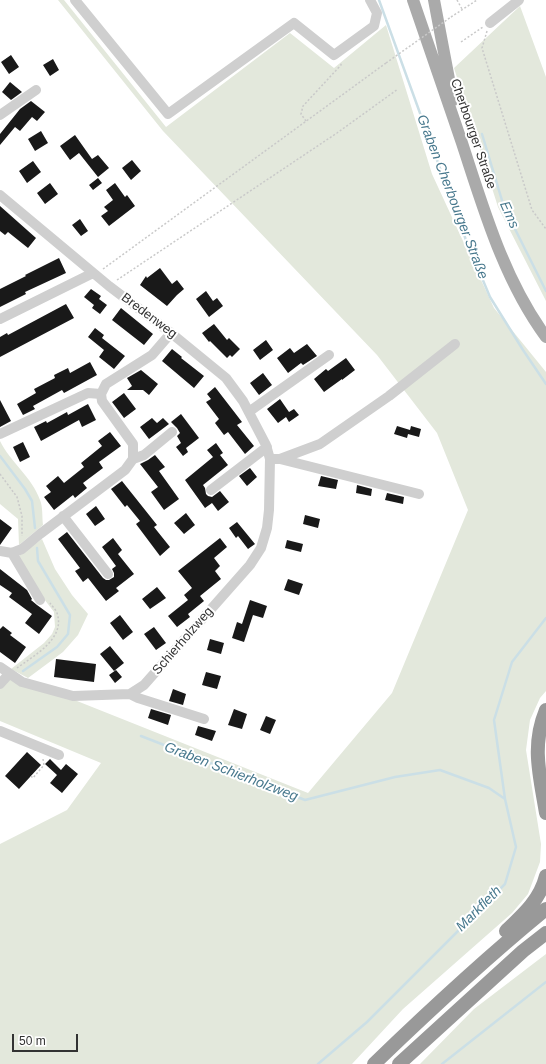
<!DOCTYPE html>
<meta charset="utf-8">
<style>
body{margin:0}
#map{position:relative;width:546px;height:1064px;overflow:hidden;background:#fff;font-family:Helvetica,sans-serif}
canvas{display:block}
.scale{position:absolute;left:12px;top:1034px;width:66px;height:18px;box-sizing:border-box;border:2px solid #323232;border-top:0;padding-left:5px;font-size:12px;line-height:14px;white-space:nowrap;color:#323232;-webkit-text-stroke:3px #fff;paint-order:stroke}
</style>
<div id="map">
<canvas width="546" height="1064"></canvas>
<div class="scale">50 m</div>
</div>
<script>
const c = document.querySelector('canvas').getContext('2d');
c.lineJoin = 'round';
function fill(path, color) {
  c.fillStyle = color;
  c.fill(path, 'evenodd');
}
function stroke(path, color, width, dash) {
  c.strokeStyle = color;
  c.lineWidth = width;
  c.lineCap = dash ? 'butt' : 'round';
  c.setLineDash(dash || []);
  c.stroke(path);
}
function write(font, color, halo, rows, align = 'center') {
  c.font = font + ' Helvetica,sans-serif';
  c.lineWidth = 4;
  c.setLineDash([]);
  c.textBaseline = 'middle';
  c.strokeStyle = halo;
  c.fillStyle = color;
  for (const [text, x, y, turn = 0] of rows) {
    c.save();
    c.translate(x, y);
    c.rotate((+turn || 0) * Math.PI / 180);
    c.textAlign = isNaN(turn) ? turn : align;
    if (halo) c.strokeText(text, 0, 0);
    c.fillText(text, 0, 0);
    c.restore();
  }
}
fill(new Path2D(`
 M58,0h6l102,127 124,-94 44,35 52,-43 46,149 62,134 52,64v319l-6,7 -10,22 -4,30 15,94 -1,18 -12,32 -16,19 -109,96 -51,55h-352v-220l67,-34 34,-47 -101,-42v-32l10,-12 62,22 236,94 84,-100 76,-183 -31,-77 -60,-78 -214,-224z
 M520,6l26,71v224l-48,-94 -44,-139z
 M0,441c10,21 32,36 40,59 3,7 2,17 3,25l-24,20 -1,-26 -18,-15z
 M42,539l13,30 17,26 16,19 -10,21 -15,17 -35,26 -17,-9 33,-26 8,-9 3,-7 -1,-15 -13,-17 -22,-39z
 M546,954v110h-126l54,-55z`), '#e3e8dc');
stroke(new Path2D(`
 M379,0l87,240 24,57 33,53 23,34
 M482,134l22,73 42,84
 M0,456l25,33 7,12 3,27
 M23,671l34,-24 11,-13 2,-19 -32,-54 -1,-13
 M141,736l164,64 90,-23 45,-7 49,18 16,11
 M318,1064l49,-42 138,-138 11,-37 -11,-48 -11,-79 18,-58 34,-44
 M442,1064l104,-82`), '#cbdfe6', 2.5);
fill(new Path2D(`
 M11,55l8,12 -10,7 -8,-12z
 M53,59l6,11 -9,6 -7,-11z
 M10,82l12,10 -11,8 -9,-8z
 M31,101l14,11 -8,9 -5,-4 -12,14 -5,-4 -15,18v-11l20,-25z
 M41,131l7,12 -13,8 -7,-12z
 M75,135l17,24 6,-4 11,13 -11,9 -19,-24 -9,7 -10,-14z
 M132,160l9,11 -10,9 -9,-12z
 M33,161l8,11 -14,11 -8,-12z
 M98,178l4,5 -9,7 -4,-5z
 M50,183l8,11 -13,10 -8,-11z
 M115,183l10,14 2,-2 8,11 -26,20 -8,-10 7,-5 -4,-4 9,-7 -7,-10z
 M0,206l36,32 -8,10 -20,-16 -3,3 -5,-4z
 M80,219l8,12 -7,5 -9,-11z
 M59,258l7,15 -41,19 1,2 -26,13v-18l26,-13 -1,-1z
 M160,268l12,16 5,-4 7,9 -7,6 -10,11 -27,-21 6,-9 1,2z
 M91,289l10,7 -2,3 8,6 -7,9 -8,-6 2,-3 -10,-8z
 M206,291l7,10 4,-3 6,8 -14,11 -13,-18z
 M66,304l8,14 -74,39v-20l7,-4 1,2z
 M121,308l32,26 -9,11 -32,-25z
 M214,324l13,16 2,-2 11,11 -8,8 -2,-2 -3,3 -17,-17 -1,1 -7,-9z
 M95,328l9,7 -2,3 23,18 -11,13 -15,-12 5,-7 -16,-13z
 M266,340l7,10 -13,10 -7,-10z
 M307,344l10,12 -14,9 -2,-2 -13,10 -11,-15 13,-10 4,5z
 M172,349l10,8 -1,1 23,18 -10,12 -32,-27z
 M346,358l9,12 -13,10v-1l-18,13 -10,-13 12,-10 2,2z
 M90,362l7,13 -33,18 -2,-3 -29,16 2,3 -12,6 -6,-11 19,-11 -2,-4 21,-11 -1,-3 14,-7 2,5z
 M141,370l17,14 -9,11 -6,-5h-16l5,-4 -5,-8z
 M263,373l9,12 -13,10 -9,-12z
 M215,387l27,35 -5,3 17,21 -9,8 -17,-22 -4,3 -9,-12 4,-4 -13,-17 5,-3 -4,-5z
 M124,393l12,16 -12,9 -12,-16z
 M280,399l9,13 5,-3 5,6 -10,7 -3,-5 -8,6 -11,-14z
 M0,400l11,21 -11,6z
 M88,404l8,16 -14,7 -3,-7 -38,21 -7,-14 12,-6 1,2 20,-11 1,3z
 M181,414l18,24 -13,10 2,4 -5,4 -7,-9 5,-4 -4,-7 3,-3 -3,-5 -6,-6z
 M152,418l5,5 6,-5 6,6 -20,15 -9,-12z
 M397,426l13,4 1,-4 10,3 -2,8 -11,-3 -1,4 -13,-4z
 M110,432l11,14 -22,16 4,6 -20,15 4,5 -12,10 -2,-3 -19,15 -10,-13 7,-5 -5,-6 12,-10 6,7 20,-16 -3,-4 21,-17 -4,-5z
 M23,442l7,15 -10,5 -7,-15z
 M216,443l7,10 -3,2 8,10 -25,20 2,3 1,6 2,2 4,1 8,-6 9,11 -11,9 -6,-8 -7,5 -20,-28 28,-23 -6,-7z
 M155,455l10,12 -6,4 20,28 -15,11 -13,-18 7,-5 -18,-23 8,-4z
 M250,468l7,9 -10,9 -8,-10z
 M321,476l17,4 -2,9 -18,-3z
 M122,481l35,44 -3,2 16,20 -10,9 -24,-32 4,-3 -13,-16 -2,2 -14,-18z
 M357,485l15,4 -1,7 -15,-3z
 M387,493l17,4 -1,7 -18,-4z
 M96,506l9,13 -10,7 -9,-12z
 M186,513l9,12 -11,9 -10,-11z
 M305,515l15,4 -2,9 -15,-4z
 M0,519l12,9 -12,17z
 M237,522l18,22 -7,5 -10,-13 -2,2 -7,-10z
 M67,532l36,46 3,2h3l5,-3v-4l-2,-4 4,-3 -14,-19 11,-9 9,12 -4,4 16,20 -18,14 3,3 -13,10 -18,-23 -5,4 -8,-11 5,-3 -22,-29z
 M220,538l7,9 -13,11 6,8 -5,5 6,8 -21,17 4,5 -16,13 2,3 -13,10 -9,-11 20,-16 -4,-5 8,-7 -14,-17z
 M287,540l16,4 -2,8 -16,-4z
 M0,569l27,21 5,9 -1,1 6,5 15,11 -13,18 -14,-11 7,-9 -23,-17 3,-4 -12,-8z
 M288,579l15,5 -4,11 -15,-5z
 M157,587l9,11 -16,11 -8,-10z
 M250,600l17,6 -4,12 -10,-3 -9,27 -12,-4 5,-16 5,2z
 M120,615l13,17 -10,8 -13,-17z
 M3,626l9,7 -2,2 16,12 -11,16 -15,-11v-23z
 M154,627l12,16 -10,7 -12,-16z
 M210,639l14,4 -3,11 -14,-4z
 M110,646l14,17 -10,8 -14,-17z
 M56,659l40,5 -2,18 -40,-5z
 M116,670l6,7 -7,6 -6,-8z
 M206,672l15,4 -4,13 -15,-4z
 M173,689l13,5 -3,11 -14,-4z
 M151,709l20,6 -3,10 -20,-7z
 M234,709l13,5 -5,15 -14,-4z
 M266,716l10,4 -6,14 -10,-4z
 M198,726l18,5 -4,10 -17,-6z
 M27,752l14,13 -22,24 -14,-13z
 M50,759l11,11 5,-6 12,10 -16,19 -12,-10 7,-8 -12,-11z`), '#191919');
stroke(new Path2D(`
 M457,0l5,9
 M451,17l26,-17
 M487,31l-5,17 50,162 14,19
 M461,42l22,-15
 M306,121l-5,-7 2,-8 38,-41v-3
 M103,269l283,-206
 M117,280l220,-147 61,-44
 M0,474l17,23 5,19v20
 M17,668c16,-12 49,-29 40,-55 -1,-3 -5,-7 -7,-10
 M31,776l2,2 11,-13 -1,-6`), '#c9c9c9', 1.5, [2, 2]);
stroke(new Path2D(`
 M75,0l93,114 126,-91 40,32 40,-29 3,-13 -7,-13
 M490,23l29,-23
 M0,115l36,-25
 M0,195l109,91 62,47 55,45 17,23 23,44 4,14 -1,51 -2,18 -6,20 -11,17 -106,120 -14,9 -57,2 -51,-14 -22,-15
 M0,319l93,-46
 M250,411l79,-56
 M0,434l88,-41 13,1
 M133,459l11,-4 28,-23
 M270,459h10l40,-15 69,-48 66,-52
 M280,459l139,35
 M211,490l56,-43
 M63,516l45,58
 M0,551l12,2 10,-4 18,-15 85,-64 8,-11v-15l-31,-43 -1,-7 5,-10 46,-29 19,-22
 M12,553l28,47
 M0,684l9,-10
 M130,694l8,4 66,21
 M0,731l59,24`), '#cfcfcf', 10);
stroke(new Path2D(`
 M413,0c16,48 33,95 49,143 22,67 42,137 84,194
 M434,0l19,100`), '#aaa', 12);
stroke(new Path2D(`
 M546,710c-15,36 -6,66 0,103
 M506,931c17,-16 34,-31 40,-55
 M374,1064c56,-54 112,-106 172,-155
 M399,1064l124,-113 23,-18`), '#999', 14);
stroke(new Path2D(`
 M386,63l65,-46`), '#c9c9c9', 1.5, [2, 2]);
write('13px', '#323232', '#fff', [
 ["Cherbourger Straße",473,134,71],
 ["Bredenweg",149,316,37],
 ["Schierholzweg",183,641,-49]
]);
write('italic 14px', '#47788d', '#fff', [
 ["Graben Cherbourger Straße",452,197,69],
 ["Ems",509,215,66],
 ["Graben Schierholzweg",231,772,21],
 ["Markfleth",479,909,-45]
]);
</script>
